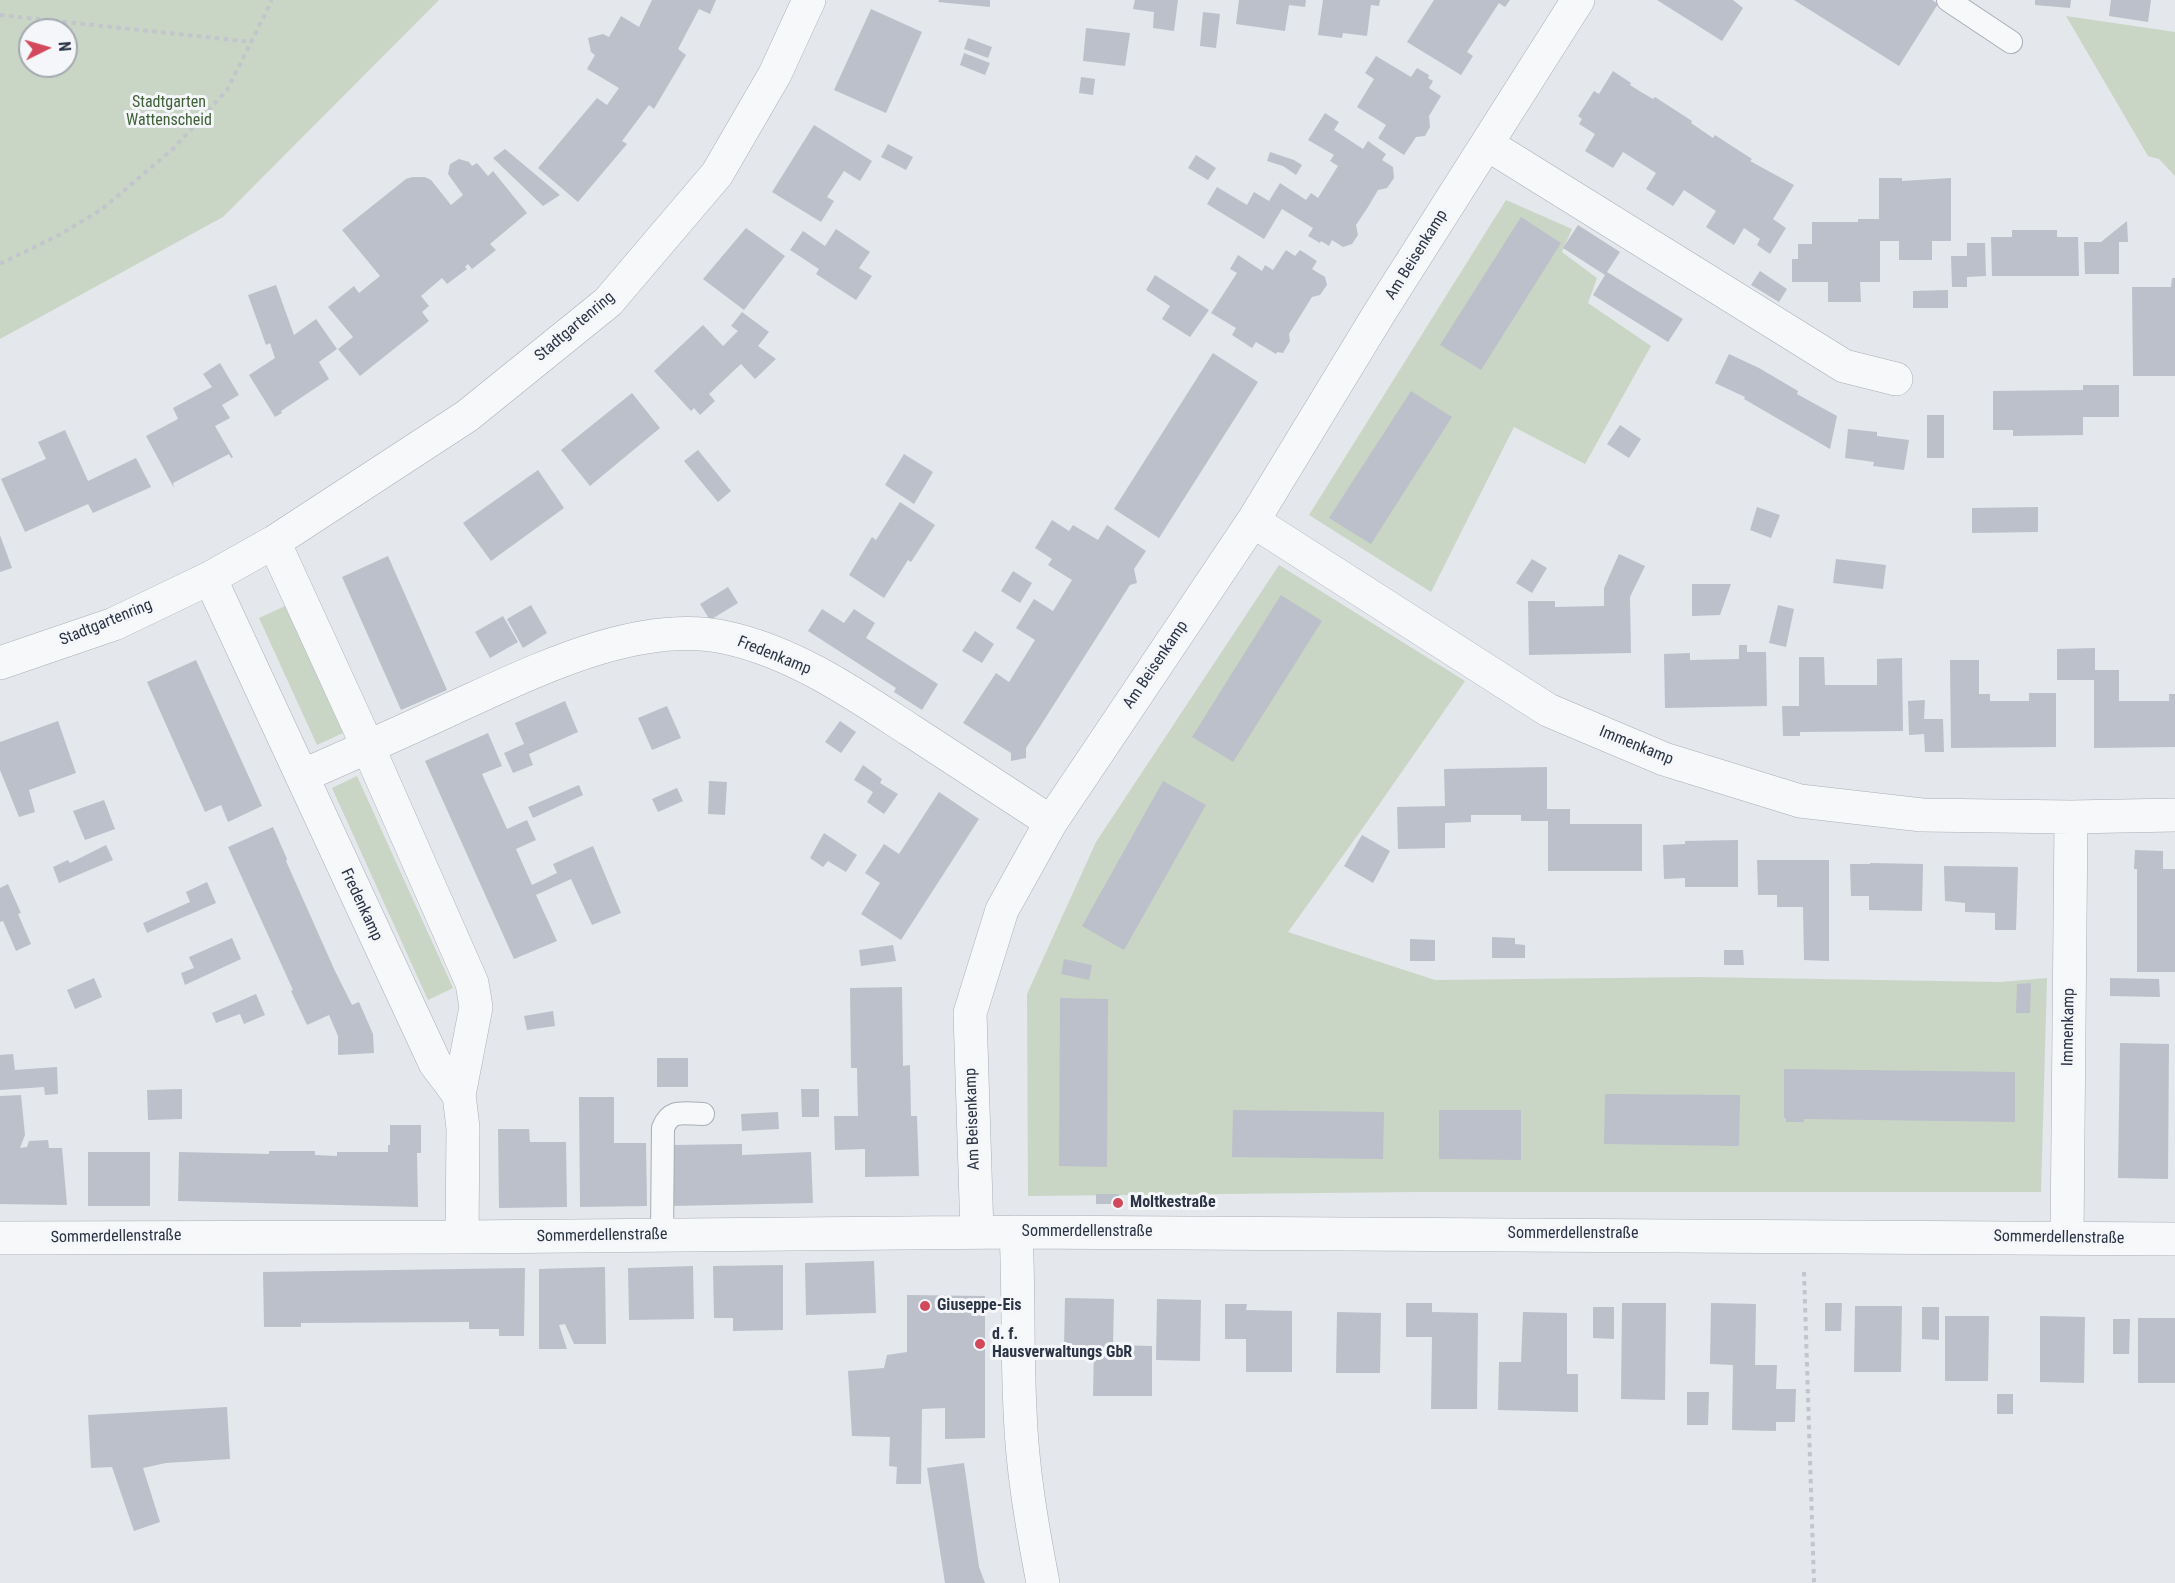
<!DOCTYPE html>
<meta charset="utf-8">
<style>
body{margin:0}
#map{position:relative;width:2175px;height:1583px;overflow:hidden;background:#e4e7ec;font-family:"Roboto Condensed",sans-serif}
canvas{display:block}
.north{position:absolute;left:18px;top:18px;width:60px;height:60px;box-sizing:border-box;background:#f4f6f9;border:2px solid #a4a8b1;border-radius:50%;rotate:85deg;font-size:16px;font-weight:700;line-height:24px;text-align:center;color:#2b3445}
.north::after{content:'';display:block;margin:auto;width:21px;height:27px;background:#d1495b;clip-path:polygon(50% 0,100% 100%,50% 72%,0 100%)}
</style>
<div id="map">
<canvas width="2175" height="1583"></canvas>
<div class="north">N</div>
</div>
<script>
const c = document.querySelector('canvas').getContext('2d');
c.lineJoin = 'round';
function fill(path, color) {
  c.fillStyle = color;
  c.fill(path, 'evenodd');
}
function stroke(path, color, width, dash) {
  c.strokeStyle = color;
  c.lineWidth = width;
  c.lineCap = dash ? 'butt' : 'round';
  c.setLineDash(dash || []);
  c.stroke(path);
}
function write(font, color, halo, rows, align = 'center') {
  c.font = font + ' "Roboto Condensed",sans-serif';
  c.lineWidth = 6;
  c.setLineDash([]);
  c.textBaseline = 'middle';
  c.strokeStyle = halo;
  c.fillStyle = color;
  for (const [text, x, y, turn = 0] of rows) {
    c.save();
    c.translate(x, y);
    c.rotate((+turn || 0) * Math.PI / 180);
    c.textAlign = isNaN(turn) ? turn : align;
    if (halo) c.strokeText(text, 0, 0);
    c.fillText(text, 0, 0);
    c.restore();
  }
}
fill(new Path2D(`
 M0,0h439l-216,217 -223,122zM30,30h36v36h-36z
 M2066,16l109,16v144l-16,-17 -11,-3z
 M1506,200l66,29 -10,23 35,26 -9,25 63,43 -66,118 -71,-37 -83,165 -122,-77z
 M1279,565l186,116 -98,141 -79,110 147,48 264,-3 301,5 47,-4 -6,214h-624l-389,4 -1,-202 69,-152z
 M285,606l58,127 -26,12 -58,-127z
 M357,776l96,212 -25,12 -96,-212z`), '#c9d6c5');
fill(new Path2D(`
 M652,0h64l-6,14 -11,-5 -21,40 8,6 -32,54 -5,-4 -27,36 5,3 -49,58 -40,-34 59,-70 10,7 12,-17 -32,-19 8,-14 -4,-3 -3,-14 15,-4 6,3 12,-21 18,11z
 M939,0h51v7l-52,-5z
 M1135,0h43l-4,31 -21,-3 1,-16 -21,-3z
 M1239,0h67l-1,7 -16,-2 -4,26 -49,-7z
 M1323,0h57l-1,6 -8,-1 -4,31 -24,-3 -1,5 -24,-3z
 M1434,0h76l-5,7 -6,-4 -32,49 6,4 -12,19 -54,-33z
 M1657,0h76l10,8 -21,33z
 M1794,0h138l6,4 -39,62z
 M2035,0h36l-1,8 -35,-3z
 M2111,0h40l-3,22 -39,-6z
 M871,9l51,23 -36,81 -52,-23z
 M1203,12l17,2 -4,34 -16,-2z
 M1086,28l44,5 -5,33 -42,-5z
 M968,38l24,9 -4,11 -24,-9z
 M964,53l26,10 -5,12 -25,-10z
 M1376,56l35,21 6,-9 12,7 -1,3 5,3 -4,7 12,8 -12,20 1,11 -5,9 -9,1 -12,18 -26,-17 8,-13 -29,-18 17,-28 -9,-6z
 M1613,71l18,12 -1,2 11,7 12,7 2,-2 37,24 -1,2 22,15 2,-3 37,24 -2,2 44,24 -21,34 13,9 -16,26 -13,-9 3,-6 -16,-11 -10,17 -28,-18 10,-16 -32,-21 -11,16 -27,-17 10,-16 -33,-21 -10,16 -28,-17 10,-17 -16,-10 3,-5 -4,-3 16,-25 5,3z
 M1081,77l14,2 -2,16 -14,-2z
 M1325,113l14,9 -5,8 29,19 5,-8 18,13 -4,6 11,7 1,11 -7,10 -9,2 -10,17 -12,18 2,10 -6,9 -9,3 -11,-7 -3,6 -8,-5 -1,2 -12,-7 5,-8 -31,-19 -18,30 -57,-35 10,-17 30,18 7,-13 15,9 11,-18 26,17 5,-7 7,5 20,-32 -8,-5 4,-6 -26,-15z
 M814,125l58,36 -12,20 -16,-10 -17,26 7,4 -13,21 -49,-30z
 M888,144l25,13 -7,13 -25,-13z
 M505,149l55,46 -17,11 -50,-48z
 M1270,152l24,8 8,5 -6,10 -13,-9 -16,-5z
 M1196,155l20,13 -8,12 -20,-12z
 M459,159l10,3 3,4 5,-3 11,13 5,-5 34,42 -37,31 6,6 -24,19 -4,-5 -3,3 2,2 -20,15 -5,-6 -21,18 8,10 -7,6 7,9 -69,55 -22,-27 15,-12 -25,-30 26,-21 5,7 21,-17 -38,-46 64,-51 6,-2h13l6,3 20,25 12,-10 -15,-21 2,-10z
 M1879,178h23v3l49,-3v63h-19v19h-33v-19h-19v41h-20l1,20h-33v-20h-36v-23h6v-15h14v-22h46v-3h21z
 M1521,217l40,26 -80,127 -41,-25z
 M2127,221l1,21h-9v32h-34l-1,-32h17z
 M1578,225l42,27 -13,20 76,47 -15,23 -75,-47 12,-20 -42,-27z
 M746,228l39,28 -41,54 -41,-31z
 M836,229l34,23 -11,16 13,8 -16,24 -40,-26 3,-5 -29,-19 13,-19 22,15z
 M2012,230h45v7h21l1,39h-87l-1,-39h21z
 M1967,243h18l1,33 -19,1v10h-15l-1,-31h16z
 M1286,250l9,6 5,-6 17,11 -5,8 13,8 2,8 -7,10 -8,2 -23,37 1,7 -7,12 -6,-1 -1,2 -20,-12 -4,6 -20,-13 4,-7 -25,-15 26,-40 -7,-4 8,-14 24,16 3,-6 8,5z
 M1760,271l27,18 -8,13 -28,-17z
 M1155,275l54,35 -19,27 -28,-18 8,-13 -24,-16z
 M2172,278h3v98h-42l-1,-89h39z
 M276,285l18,50 22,-16 21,30 -18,13 10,17 -48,32 1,2 -7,4 -26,-42 26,-17 -5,-15 -4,2 -18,-50z
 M1948,290v18h-35v-17z
 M742,312l27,20 -11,14 18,13 -21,20 -14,-15 -32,30 6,7 -15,14 -6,-7 -3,3 -37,-40 49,-46 20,21 15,-15 -7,-5z
 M1213,353l45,29 -99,156 -45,-29z
 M1729,354l30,14 39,23 -1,3 40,22 -7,33 -86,-50 1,-2 -30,-14z
 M220,363l19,32 -17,10 8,13 -15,8 18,31 -2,1 -2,-4 -56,29 1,5 -28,-52 32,-17 -5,-11 39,-21 -9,-13z
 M2083,385h36v32h-36v18l-70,1v-6h-20v-39l90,-1z
 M1411,391l41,26 -81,127 -42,-26z
 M632,393l28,35 -70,58 -29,-36z
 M1927,415h17v43h-17z
 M1620,425l21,14 -12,19 -22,-14z
 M1848,429l29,3v4l32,4 -5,30 -31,-4 1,-4 -29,-4z
 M65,430l23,51 48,-23 15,29 -58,26 -5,-9 -63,28 -24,-53 45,-20 -8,-17z
 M698,450l33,41 -13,11 -34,-41z
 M904,454l29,18 -19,32 -29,-19z
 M538,470l26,38 -73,53 -28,-38z
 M900,502l35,23 -24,37 -3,-2 -24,38 -35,-23 23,-38 4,3z
 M1757,507l23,8 -9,23 -21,-8z
 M2038,507v25l-66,1v-25z
 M1052,520l17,11 4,-6 25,15 9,-15 39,26 -12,18 3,14 -7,2 -91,143 -13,20v10l-15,3v-8l-48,-30 33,-50 13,9 26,-42 -19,-12 18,-29 19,12 19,-31 -24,-15 4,-6 -17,-11z
 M0,535l12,33 -12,4z
 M1619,554l26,12 -15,31 1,56 -102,2 -1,-54h27v6l49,-1v-18z
 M388,556l59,134 -46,20 -59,-133z
 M1532,559l15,9 -15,25 -16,-10z
 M1836,559l50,6 -3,24 -50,-6z
 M1013,571l19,12 -12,20 -19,-12z
 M1692,584h39l-11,31 -28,1z
 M728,587l10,16 -28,17 -10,-16z
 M1281,595l41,26 -89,141 -41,-25z
 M531,605l16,28 -24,15 -16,-29z
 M1778,605l16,4 -8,38 -17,-4z
 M822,609l22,14 10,-14 21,14 -9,15 72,46 -16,26 -28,-18 2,-4 -88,-57z
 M503,616l15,26 -28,16 -15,-26z
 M975,631l19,13 -12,19 -20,-12z
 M1739,645h8v7h19l1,54 -102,2 -1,-54 26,-1v7l49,-1z
 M2095,648v22h24v31h50v-7h6v53l-81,1v-68h-37v-31z
 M1799,657h25l1,28h52v-26l25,-1 1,73 -103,1v4h-17l-1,-30h17z
 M196,660l66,146 -34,16 -7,-17 -16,7 -58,-130z
 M1950,660h29v34h11v7h39v-8h27v54l-105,1z
 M1925,700l-1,19h19l1,33h-19l-1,-18 -15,1 -1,-34z
 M565,701l13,31 -49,22 4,11 -20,8 -9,-20 20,-9 -9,-21z
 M667,706l14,32 -29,12 -14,-32z
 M58,721l18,52 -47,17 6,22 -16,5 -19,-47v-28z
 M840,721l16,11 -15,21 -16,-11z
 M488,733l14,33 -20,8 25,55 20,-9 9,20 -20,9 16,36 25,-12 -4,-9 40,-18 28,67 -29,12 -21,-46 -35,16 21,46 -43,18 -89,-198z
 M863,765l19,14 -2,4 18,11 -14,20 -17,-12 6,-10 -19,-12z
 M1547,767v42h23v15h72v47h-94v-50h-27v-6h-50v7l-26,1v25l-47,1 -1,-42 48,-1 -1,-37z
 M709,781l18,1 -2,33 -17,-1z
 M1163,781l43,24 -82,145 -42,-24z
 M579,785l4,10 -50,23 -5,-11z
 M677,788l6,13 -25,11 -6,-13z
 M939,792l40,27 -78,121 -40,-26 19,-31 -15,-10 19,-29 15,10z
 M104,800l11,29 -30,11 -12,-29z
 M273,827l14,32 -1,2 49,110 17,34 7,-3 14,32 1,19 -36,2v-19l-9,-21 -22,10 -16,-34 2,-1 -65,-143z
 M824,833l33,22 -11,17 -18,-11 -5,6 -13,-9z
 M1362,835l28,16 -17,32 -29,-17z
 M1738,840v47h-53v-9l-21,1 -1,-34 22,-1v-3z
 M106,845l7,15 -54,23 -6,-16 15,-7 2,3z
 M2135,850l28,1v18h12v103h-38v-103h-3z
 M1757,860h72v101l-25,-1 -1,-53h-26v-12h-19z
 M1870,863l53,1 -1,47 -53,-1v-14h-18l-1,-32h20z
 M1944,866l74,1 -2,63h-21v-17l-30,-1v-9l-20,-2z
 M207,882l9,21 -69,30 -4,-10 47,-21 -4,-10z
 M8,884l13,29 -3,1 13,30 -15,7 -13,-30 -3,1v-34z
 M1492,937l23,1v6l10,1v13h-33z
 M232,938l9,21 -56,26 -4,-12 13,-5 -5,-11z
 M1410,939l25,1v21h-25z
 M893,945l3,16 -35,5 -2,-16z
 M1724,950h19l1,15h-20z
 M1064,959l28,6 -3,15 -28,-6z
 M94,978l8,19 -27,12 -8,-19z
 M2110,978l49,1 1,18 -50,-1z
 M2031,983l-1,30h-14l1,-29z
 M902,987l1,79 7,-1 1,51h6l2,60 -54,1v-28l-30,1 -1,-34h24l-1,-48h-6l-1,-80z
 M256,994l9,21 -21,9 -4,-10 -24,9 -4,-10z
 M1060,998l48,1 -1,168 -48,-1z
 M553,1011l2,15 -28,4 -3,-14z
 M2120,1043l49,1 -1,135 -50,-1z
 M13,1054l2,16 42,-3 1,27 -13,1 -1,-8 -44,3v-35z
 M657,1058h31v29h-31z
 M1784,1069l231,3v50l-211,-3v3h-18v-4h-2z
 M182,1089v30l-34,1 -1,-30z
 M801,1089h18v28h-17z
 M1605,1094l135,1 -1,51 -135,-2z
 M21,1095l4,40 -5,13 7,-1 2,-6 19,-1 1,8h13l5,57 -67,-1v-108z
 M579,1097h35v46h32l1,63 -67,1z
 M1233,1110l151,2 -1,47 -151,-2z
 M1439,1110h82v50l-82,-1z
 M778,1112l1,17 -37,2 -1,-17z
 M390,1125h31v28h-4l1,54 -240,-6 1,-49 90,2v-3h46v4l22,1v-4h51v-7h2z
 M498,1129h31l1,13h36l1,65 -68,1z
 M742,1144v11l69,-3 2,51 -141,3 -1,-61z
 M88,1152h62v54h-62z
 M1096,1194h23v10h-23z
 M874,1261l2,52 -70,2 -1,-52z
 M783,1265v65l-50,1v-13h-19l-1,-52z
 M693,1266l1,53 -65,1 -1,-52z
 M605,1267l1,77h-32l-9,-20 -6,1 8,24h-28v-80z
 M525,1268l-1,68h-25v-7h-30v-7l-168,1v4h-37l-1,-55z
 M907,1295l78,1v142l-40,1v-31l-23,1 -1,75h-25l1,-17 -8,-1 1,-29 -38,-1 -4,-65 36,-3 3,-13 20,-3z
 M1065,1298l49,1 -1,46 39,1v50h-59l1,-50h-30z
 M1157,1299l44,1 -1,61 -44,-1z
 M1406,1303h26v9l46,1 -1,96h-46l1,-72h-26z
 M1622,1303h44l-1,97 -44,-1z
 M1711,1303l45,1 -1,61h22l-1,24h20l-1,33h-19v9l-44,-1 1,-65 -23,-1z
 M1825,1303h17l-1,28h-16z
 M1225,1304h22l-1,6 46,1v61h-46v-33h-21z
 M1855,1306h47l-1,66h-47z
 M1593,1307h21v32l-21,-1z
 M1922,1307h17v33l-17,-1z
 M1337,1312l44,1 -1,60h-44z
 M1523,1312l44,1v61h11v38l-80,-2 1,-48h22z
 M1945,1316h44l-1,65h-43z
 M2040,1316l45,1 -1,66 -44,-1z
 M2138,1318h37v65h-37z
 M2113,1319h17l-1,35h-16z
 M1687,1392h22l-1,33h-21z
 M1997,1394h16v20h-16z
 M227,1407l3,52 -64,4 -23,5 17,54 -26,9 -22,-64 -21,1 -3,-53z
 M964,1463l15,104 6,16h-40l-18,-115z`), '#bbc0ca');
const service = new Path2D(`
 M1948,0l63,42
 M662,1235l1,-107c8,-20 21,-14 40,-14`);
const minor = new Path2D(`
 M1487,144l357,222 52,13
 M1253,521l295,189 116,49 136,42 122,14 149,2
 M274,542l94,205 104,236 4,24 -17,88 4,33 -1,109
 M210,578l225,485 24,32
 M0,663l114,-39 96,-46 64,-36 193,-126 141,-114 109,-128 58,-100 34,-74
 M302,776c50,-22 100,-44 149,-67 80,-36 188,-92 277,-71 67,15 125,55 182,92 47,31 94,61 141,92
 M1016,1232c3,59 1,119 4,178 2,59 12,116 23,173
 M977,1233l-7,-220 32,-103 49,-88 202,-301 127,-209 198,-312
 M0,1238l462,-1 554,-5 1159,7
 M2067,1238l4,-421 104,-2`);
stroke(service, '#a9aeb7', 24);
stroke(minor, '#a9aeb7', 34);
stroke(new Path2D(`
 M0,15l252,27
 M0,264l61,-30 41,-25 71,-60 54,-59 45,-90
 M1804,1272l10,311`), '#c2c5cb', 4, [4.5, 4.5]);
stroke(service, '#f7f8fa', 22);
stroke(minor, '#f7f8fa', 33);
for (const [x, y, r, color] of [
 [1118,1203,6,"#d1495b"],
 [925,1306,6,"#d1495b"],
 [980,1344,6,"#d1495b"]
]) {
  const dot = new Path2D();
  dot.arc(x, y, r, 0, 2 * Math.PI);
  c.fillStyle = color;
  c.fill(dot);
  stroke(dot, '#f4f6f9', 2);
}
write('16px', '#3f6138', '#f4f6f9', [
 ["Stadtgarten",169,103],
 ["Wattenscheid",169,121]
]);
write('16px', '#2b3445', '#f4f6f9', [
 ["Am Beisenkamp",1417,255,-58],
 ["Stadtgartenring",575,327,-40],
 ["Stadtgartenring",106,623,-22],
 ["Fredenkamp",774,656,22],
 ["Am Beisenkamp",1156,665,-56],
 ["Immenkamp",1636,746,22],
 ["Fredenkamp",361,905,65],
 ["Immenkamp",2069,1027,-89],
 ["Am Beisenkamp",973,1119,-92],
 ["Sommerdellenstraße",1087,1232],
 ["Sommerdellenstraße",1573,1234],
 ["Sommerdellenstraße",602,1236,-1],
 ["Sommerdellenstraße",116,1237,-1],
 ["Sommerdellenstraße",2059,1238,1]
]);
write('bold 16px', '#2b3445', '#f4f6f9', [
 ["Moltkestraße",1130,1203],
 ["Giuseppe-Eis",937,1306],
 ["d. f.",992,1335],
 ["Hausverwaltungs GbR",992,1353]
], 'left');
</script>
